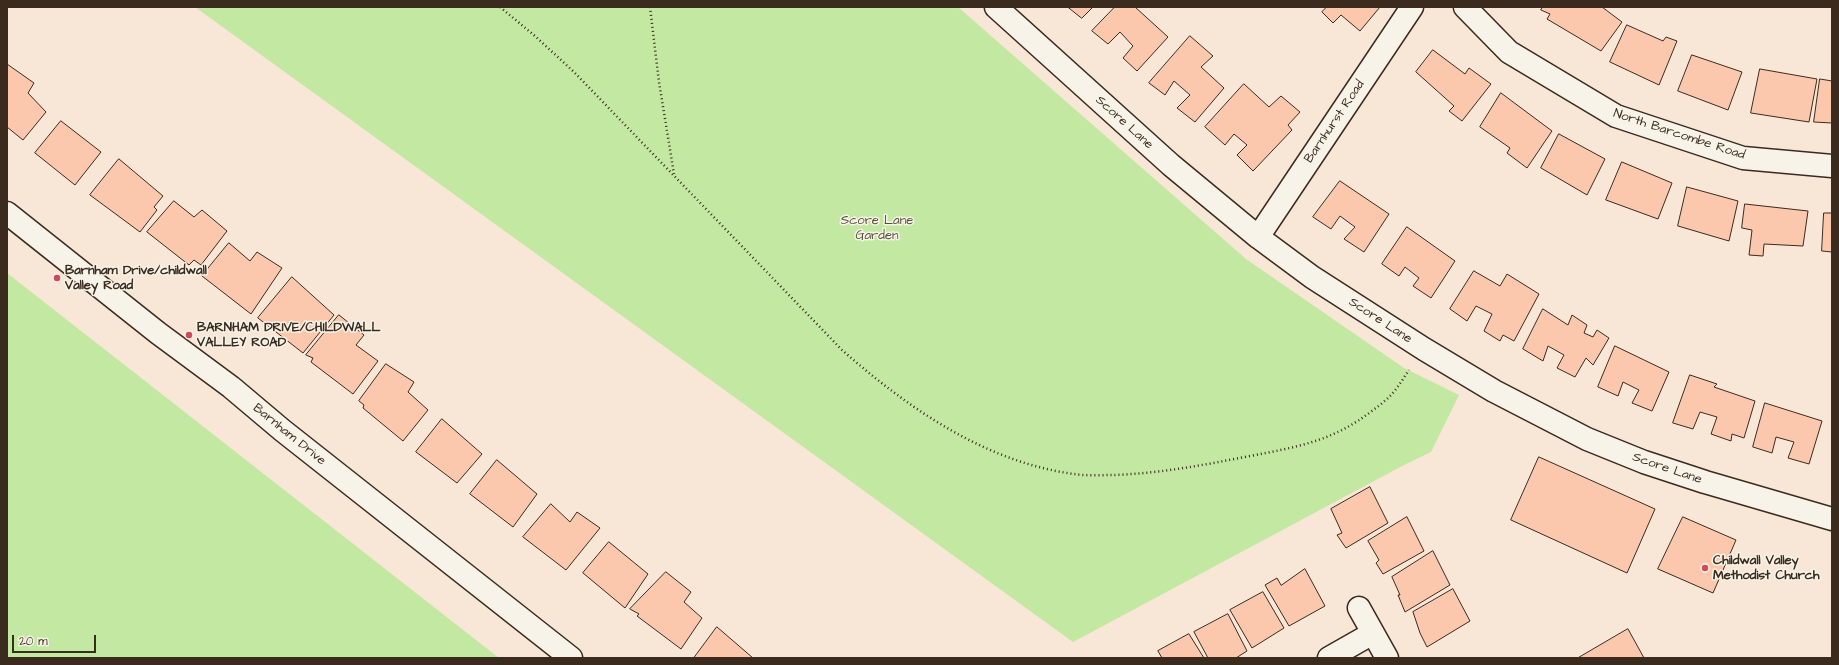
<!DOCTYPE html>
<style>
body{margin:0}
#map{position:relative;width:1839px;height:665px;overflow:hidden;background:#f8e6d6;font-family:"Architects Daughter",sans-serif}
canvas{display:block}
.frame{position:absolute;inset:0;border:8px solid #3b2a1e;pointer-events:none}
.scale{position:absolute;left:12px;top:635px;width:84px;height:18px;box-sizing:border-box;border:2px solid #3b2a1e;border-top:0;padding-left:5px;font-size:12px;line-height:14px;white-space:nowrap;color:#3b2a1e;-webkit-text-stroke:3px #f7f3e8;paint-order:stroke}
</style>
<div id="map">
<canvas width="1839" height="665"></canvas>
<div class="frame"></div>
<div class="scale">20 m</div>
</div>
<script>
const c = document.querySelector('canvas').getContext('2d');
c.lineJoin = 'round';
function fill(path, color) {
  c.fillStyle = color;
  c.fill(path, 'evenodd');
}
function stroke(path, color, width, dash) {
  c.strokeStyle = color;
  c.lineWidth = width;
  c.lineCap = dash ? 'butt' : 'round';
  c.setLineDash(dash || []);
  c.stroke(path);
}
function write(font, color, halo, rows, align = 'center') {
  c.font = font + ' "Architects Daughter",sans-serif';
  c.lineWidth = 3;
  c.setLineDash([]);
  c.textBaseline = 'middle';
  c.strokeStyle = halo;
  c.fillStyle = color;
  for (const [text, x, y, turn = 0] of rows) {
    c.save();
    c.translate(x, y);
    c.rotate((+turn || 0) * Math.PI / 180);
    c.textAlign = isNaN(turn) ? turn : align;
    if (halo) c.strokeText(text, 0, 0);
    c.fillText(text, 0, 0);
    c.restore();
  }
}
fill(new Path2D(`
 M195,7h763l288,252 158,109 55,27 -28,57 -27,13 -331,177z
 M7,273l492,385h-492z`), '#c2e8a2');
const building = new Path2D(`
 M1068,7h25l-11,11z
 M1115,7h20l33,30 -31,34 -14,-13 10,-12 -13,-14 -12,12 -16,-13z
 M1327,7h53l-20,24 -19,-16 -8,8 -11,-11z
 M1543,7h59l20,15 -21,29 -54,-32 3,-5 -9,-4z
 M1627,25l36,16 3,-4 11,4 -18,44 -49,-23z
 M1190,36l23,20 -12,11 23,21 -29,34 -18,-14 13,-13 -16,-14 -9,14 -16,-12z
 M1433,50l32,24 4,-6 22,16 -29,37 -13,-10 5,-5 -38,-34z
 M1692,55l50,17 -14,38 -50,-19z
 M7,64l27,19 -6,10 18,19 -23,28 -16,-13z
 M1760,69l57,10 -8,43 -58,-9z
 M1820,79l12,2v42l-18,-1z
 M1244,84l25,23 12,-11 19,16 -12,13 4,5 -39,41 -16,-16 10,-10 -13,-11 -9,11 -20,-18z
 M1501,93l51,38 -25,37 -20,-15 3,-5 -30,-21z
 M61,121l40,31 -26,33 -40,-32z
 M1559,134l46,25 -18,36 -46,-27z
 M119,159l44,37 -9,11 3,3 -17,22 -50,-37z
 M1622,162l50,21 -14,36 -52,-19z
 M1340,181l49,33 -25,38 -20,-13 11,-12 -15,-11 -9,13 -18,-12z
 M1687,187l51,14 -9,40 -51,-15z
 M174,201l20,16 8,-7 25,21 -26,34 -7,-5 -5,5 -42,-33z
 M1745,204l63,7 -5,35 -39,-2 -1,12 -14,-1 3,-25 -10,-2z
 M1824,213h8v39l-10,-1z
 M1407,227l48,34 -24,37 -18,-12 6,-8 -14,-11 -6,9 -17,-12z
 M229,243l21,18 7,-9 25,16 -31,46 -49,-38z
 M1474,271l26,15 7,-12 32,20 -25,47 -11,-6 -3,6 -16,-10 8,-17 -16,-8 -9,15 -17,-12z
 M292,277l42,38 -31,38 -45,-35z
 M1543,309l25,16 4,-10 15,10 -3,8 9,4 4,-7 12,8 -16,27 -7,-7 -11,19 -18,-9 7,-13 -16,-9 -5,15 -20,-12z
 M339,315l25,20 -8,10 22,16 -25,33 -42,-32 2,-4 -7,-3z
 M1615,346l54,26 -17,39 -20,-8 7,-13 -16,-8 -5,14 -20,-9z
 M386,364l28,18 -6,10 20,18 -25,31 -40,-33 1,-3 -5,-4z
 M1690,375l27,9 -3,3 41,14 -11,37 -12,-4 -1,7 -20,-7 6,-17 -17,-5 -7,17 -20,-6z
 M1765,403l57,18 -13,43 -21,-6 6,-16 -18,-5 -4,16 -19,-6z
 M442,419l40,35 -25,29 -41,-31z
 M1539,457l116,52 -28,64 -116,-53z
 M497,460l40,34 -24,33 -43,-33z
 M1370,487l18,36 -42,25 -9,-13 5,-2 -11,-24z
 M551,504l19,18 7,-10 23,16 -34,42 -43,-33z
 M1407,517l17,34 -41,23 -7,-11 3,-3 -11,-19z
 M1683,517l53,23 -23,53 -55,-24z
 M609,542l39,32 -23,34 -42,-35z
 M1433,551l17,34 -45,27 -7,-17h2l-8,-18z
 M1305,569l20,37 -36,20 -24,-41 12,-7 4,7z
 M666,572l25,20 -7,10 18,16 -21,31 -44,-33 2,-2 -9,-5z
 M1453,589l17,32 -43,26 -7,-14 -7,-21z
 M1263,592l21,36 -32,20 -22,-38z
 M1228,614l19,37 -11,7h-28l-14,-26z
 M717,627l36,31h-59z
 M1628,629l16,29h-66z
 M1189,634l15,24h-42l-4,-7z`);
fill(building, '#fcc8ad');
stroke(building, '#3b2a1e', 1);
const street = new Path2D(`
 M996,7l175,158 87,72 54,40 112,72 70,42 93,48 57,23 61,20 127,37
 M1465,7l44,45 107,64 127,42 89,8
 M1258,237l154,-230
 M1359,608l28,50
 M1329,658l44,-25`);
const secondary = new Path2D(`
 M7,213l151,120 73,54 51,43 289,228`);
stroke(street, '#3b2a1e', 25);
stroke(secondary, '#3b2a1e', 25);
stroke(new Path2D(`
 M500,7l35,29 39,36 268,278c66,58 143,112 232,124 13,2 28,1 41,1 47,-2 89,-10 135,-19 47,-9 84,-15 123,-46 6,-4 12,-9 17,-14 7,-7 13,-17 19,-26
 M650,7l9,75 15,92`), '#3b2a1e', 2.5, [1, 3]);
stroke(street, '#f7f3e8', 22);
stroke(secondary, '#f7f3e8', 22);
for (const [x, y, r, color] of [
 [57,278,4,"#d1495b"],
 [189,335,4,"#d1495b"],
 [1705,568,4,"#d1495b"]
]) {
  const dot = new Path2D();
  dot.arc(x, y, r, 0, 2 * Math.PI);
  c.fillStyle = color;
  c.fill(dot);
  stroke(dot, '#f7f3e8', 1.5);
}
write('13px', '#3b2a1e', '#f7f3e8', [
 ["Barnhurst Road",1335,122,-56],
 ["Score Lane",1124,123,42],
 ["North Barcombe Road",1679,135,18],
 ["Score Lane",1380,321,33],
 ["Barnham Drive",289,435,39],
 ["Score Lane",1667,469,19]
]);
write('13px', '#565038', '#f7f3e8', [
 ["Score Lane",877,221],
 ["Garden",877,236]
]);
write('bold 13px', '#3b2a1e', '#f7f3e8', [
 ["Barnham Drive/childwall",65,271],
 ["Valley Road",65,286],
 ["BARNHAM DRIVE/CHILDWALL",197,328],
 ["VALLEY ROAD",197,343],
 ["Childwall Valley",1713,561],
 ["Methodist Church",1713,576]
], 'left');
</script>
